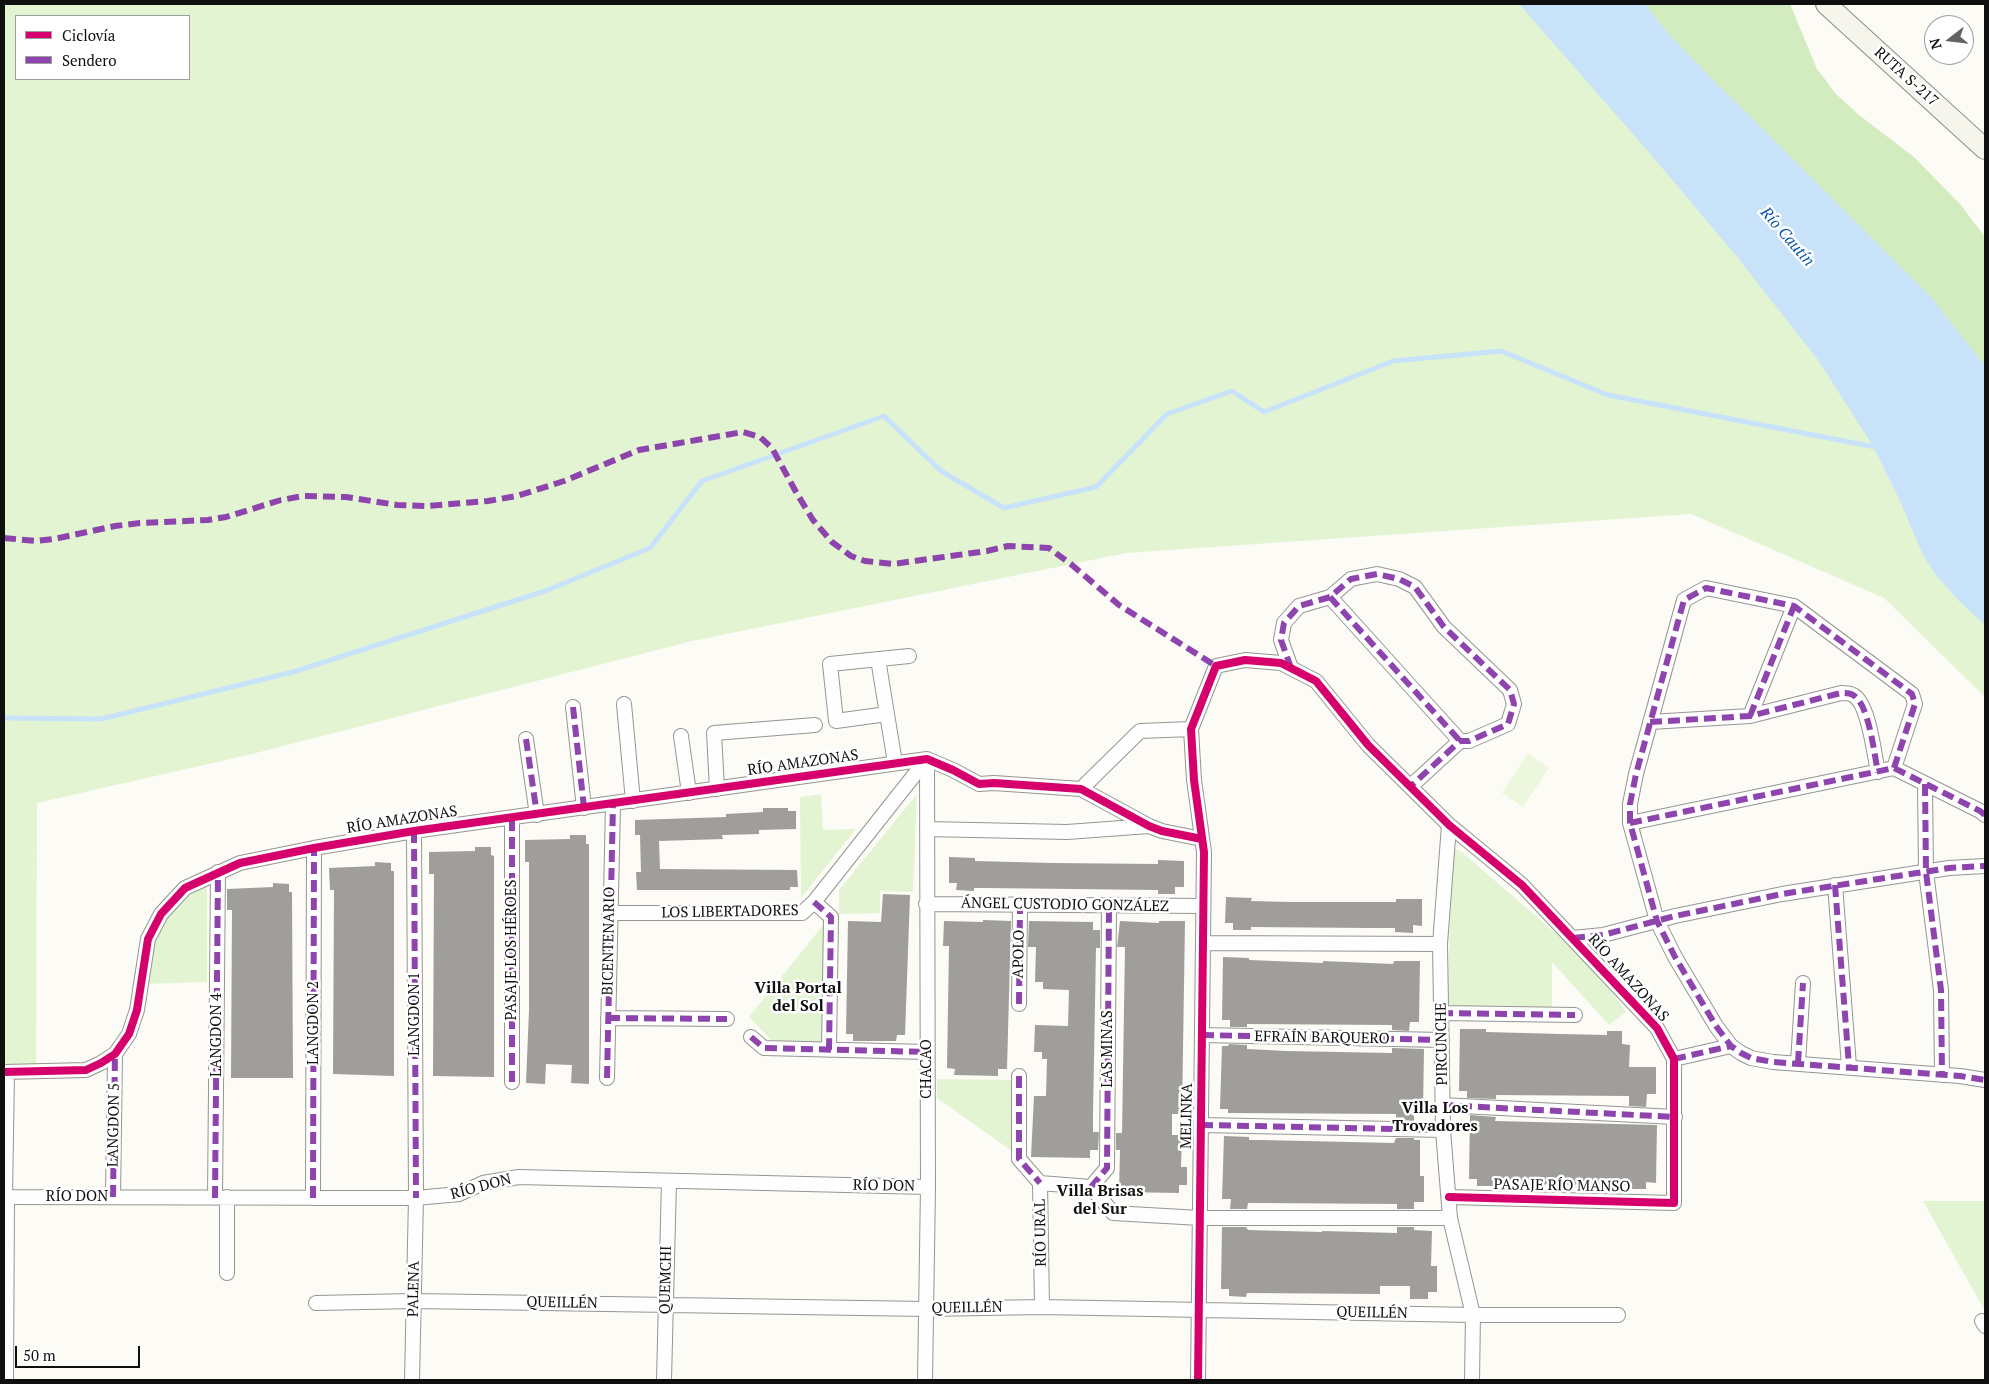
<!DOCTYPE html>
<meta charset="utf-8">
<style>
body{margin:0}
#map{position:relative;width:1989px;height:1384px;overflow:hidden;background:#fcfbf5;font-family:"PT Serif",serif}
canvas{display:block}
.frame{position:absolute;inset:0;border:5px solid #0f0f0f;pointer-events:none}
.legend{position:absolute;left:15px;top:15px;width:175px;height:65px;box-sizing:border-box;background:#fff;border:1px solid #9f9f9f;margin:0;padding:6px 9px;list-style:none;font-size:15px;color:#0f0f0f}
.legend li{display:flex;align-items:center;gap:10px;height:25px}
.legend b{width:25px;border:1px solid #9f9f9f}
.north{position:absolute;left:1924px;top:15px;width:50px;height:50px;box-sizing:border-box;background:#fff;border:1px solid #9f9f9f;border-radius:50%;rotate:254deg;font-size:14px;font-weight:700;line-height:20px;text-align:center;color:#0f0f0f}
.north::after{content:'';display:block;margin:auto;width:18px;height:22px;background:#626260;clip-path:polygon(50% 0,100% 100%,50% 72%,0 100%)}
.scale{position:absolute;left:15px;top:1346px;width:125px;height:22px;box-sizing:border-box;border:2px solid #0f0f0f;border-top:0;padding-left:6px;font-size:15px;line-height:18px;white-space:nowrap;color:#0f0f0f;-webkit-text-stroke:4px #fff;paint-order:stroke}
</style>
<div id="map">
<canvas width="1989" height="1384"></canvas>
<div class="frame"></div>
<ul class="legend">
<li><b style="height:6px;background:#d6006c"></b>Ciclovía</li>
<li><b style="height:6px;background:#8e44ad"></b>Sendero</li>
</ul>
<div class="north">N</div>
<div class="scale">50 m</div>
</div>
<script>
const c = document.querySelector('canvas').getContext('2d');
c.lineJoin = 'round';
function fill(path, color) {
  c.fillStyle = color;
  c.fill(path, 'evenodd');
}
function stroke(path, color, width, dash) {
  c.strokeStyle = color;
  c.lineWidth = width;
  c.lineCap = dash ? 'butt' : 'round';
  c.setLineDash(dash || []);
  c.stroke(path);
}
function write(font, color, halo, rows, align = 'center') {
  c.font = font + ' "PT Serif",serif';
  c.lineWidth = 5;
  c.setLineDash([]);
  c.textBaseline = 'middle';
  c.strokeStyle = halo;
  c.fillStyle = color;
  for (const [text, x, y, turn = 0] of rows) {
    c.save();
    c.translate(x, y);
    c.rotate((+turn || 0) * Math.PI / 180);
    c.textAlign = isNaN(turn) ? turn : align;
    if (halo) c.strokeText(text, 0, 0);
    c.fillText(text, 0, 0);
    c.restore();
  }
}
fill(new Path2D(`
 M4,4h1749l232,275v418l-101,-99 -193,-84 -565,39 -434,88 -440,113 -215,49 -1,265 -32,-3zM16,16h173v63h-173z
 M821,794l2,36 33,-1 -55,69 -1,-101z
 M917,794l-4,98 -33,-1v22l-41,1v-24z
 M1456,849l7,4 90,78 20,7 53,74 -17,13 -57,-63v46h-104l3,-155z
 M207,884v98l-64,2c1,-8 1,-18 4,-27 9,-32 31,-57 60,-73z
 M824,924v117l-7,4 -43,-2 -25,-26z
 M937,1079l75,1v71l-75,-53z
 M1923,1201h62v110z`), '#e3f4d3');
fill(new Path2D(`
 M1645,4h145l27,65 19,25 23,21 55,42 46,47 25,33v129l-54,-69 -225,-224 -41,-43z`), '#d2ecc0');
fill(new Path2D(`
 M1528,753l21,15 -26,39 -21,-14z`), '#edf7dd');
fill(new Path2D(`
 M1519,4h126l20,26 41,43 225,224 54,69v259l-26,-24 -24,-27 -12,-19 -24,-56 -26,-53 -55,-86 -80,-102 -91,-108z`), '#c8e3f9');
stroke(new Path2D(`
 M4,718l97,1 192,-47 252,-81 105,-43 52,-67 182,-65 57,55 63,37 92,-21 71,-73 65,-23 32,21 129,-51 108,-10 107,44 272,53`), '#c8e3f9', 5);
fill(new Path2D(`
 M763,808h25v3h8v18l-37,1v4l-37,1 1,4 -64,2 1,28 137,1 1,17h-8v3h-153l-1,-18h5l-1,-37h-5v-15l91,-3v-3l37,-2z
 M570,835h16v9h3v240l-18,-1 1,-18 -26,-1 -1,20 -19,-1 3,-73v-148h-4v-22l45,-1z
 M475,847h16v8l3,1v221l-61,-1 1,-202h-5v-22l46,-1z
 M949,857l26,1v3l78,2 105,1v-4l26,1v26h-9v7h-17v-4l-172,-2h-12v3l-18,-1 1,-7h-8z
 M375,862l16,1v8h3v205l-61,-2 1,-184h-4l-1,-22 46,-2z
 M273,883l16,1v8h3l1,186h-62l1,-168h-5v-21l46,-2z
 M883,894l27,1 -5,140h-8l-1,6h-43v-7h-7l2,-113 33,1z
 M1226,897l26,1 -1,3 40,1h105v-3h26v27l-9,-1v8l-18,-1v-4h-28l-116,-1v3h-18v-7h-8z
 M983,920l28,1 -4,148h-9v7l-44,-1 1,-6 -8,-1 2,-122h-6l1,-25 39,1z
 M1029,921l64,1v8h7v18h-4l-3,166v18h6l-1,18h-8v8l-59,-1 3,-61h12l1,-37h-5v-7h-8l1,-27 33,1 1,-36 -26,-1v-7h-8l1,-35h-8z
 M1120,921l39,2v-2h26l-3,193h-10v21h10l-1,32h6v18h-8v8l-60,-1 1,-42h-4v-17h6l3,-186h-8z
 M1223,957l26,1v2l74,3v-2l70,3 1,-3h26l-1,61h-9l-1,9 -17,-1v-5l-145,-1v3h-17v-7h-8z
 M1460,1029h26v3l74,2 47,1v-4h15v13l8,1 -1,22h27v27h-9l-1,13 -17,-1v-10l-133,-1v4l-29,-1v-7h-8z
 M1229,1044l18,1v4l39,2 106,2v-5l32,1 -1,62h-9v10l-18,-1v-6l-168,-1v-4h-8l2,-63h6z
 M1470,1115l26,2 -1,4 162,4 -1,58 -10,-1v7h-17v-4l-135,-1v2h-17v-7h-8z
 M1224,1136l25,1v3h13l132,3 2,-5h18v2h6v36h4v26h-10v7h-17v-5l-137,-1h-12l-1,6h-17l1,-10h-9z
 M1222,1227h24l2,3 74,2v-1l75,2v-6h17v3l18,1 -1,35h6v26h-9v7h-18v-13h-30v8l-133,-1 -1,4 -17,-1v-7h-8z`), '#a09e9a');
const minor = new Path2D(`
 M1330,597l130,144
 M878,659l17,104
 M1291,668l-10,-28 3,-17 15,-17 31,-9 21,-18 26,-5 22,5 16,8 29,40 66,63 4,14 -6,20 -39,17h-9l-49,45
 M624,704l9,97
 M573,707l11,101
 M887,714l-51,7 -6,-57 79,-8
 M1750,716l44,-110
 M1650,722l100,-6 91,-23c3,0 9,0 12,2 16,8 21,59 25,77
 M681,736l8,57
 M526,739l11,76
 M1894,768l21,-64 -3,-10 -118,-88 -88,-18 -22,12 -48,174 -6,30v19l27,98 18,36 41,69 15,20 10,7 10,5 22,4 187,14 25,4
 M1925,784l1,88 15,118 1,85
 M717,789l-3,-56 101,-8
 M1081,789l59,-58 51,-2
 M512,819v263
 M1630,823l264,-55 86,43 5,4
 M1449,825l-9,119 3,186 7,88 23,97 -1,65
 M927,829l140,3 82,-6
 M1835,885l14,181
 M814,902l17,15 -2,133
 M926,904l277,2
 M609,913h193l12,-11 113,-143
 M1573,938l30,-3 72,-19 107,-22 167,-26 36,-2
 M1203,943l237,1
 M1019,1004l1,-99
 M1441,1013l134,2
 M608,1018l119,1
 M1202,1035l240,5
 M751,1037l13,11 163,4
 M1674,1059l57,-13
 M1798,1063l5,-80
 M4,1072l82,-2 15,-7 14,-9 14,-20 8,-24 11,-71 13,-25 24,-26 55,-25 74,-15 100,-17 513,-72 26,11 26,14 15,-1 87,6 68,37 13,5 40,8
 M7,1072l-2,125 411,1 43,-4 24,-11 36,-6 409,10
 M1019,1076v83l21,24 2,124
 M607,1078l6,-274
 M1442,1105l233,12
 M1201,1125l242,5
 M1040,1183l51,4 22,26 87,5h250
 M1091,1187l16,-19 2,-263
 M113,1197l2,-143
 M215,1198l3,-326
 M313,1198l1,-350
 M227,1273v-76
 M316,1303l98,-2 512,8 116,-2 431,8h145
 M1982,1321l3,5
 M412,1380l4,-182 -2,-367
 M664,1380l5,-199
 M925,1380l3,-193 -1,-428
 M1198,1380l6,-528 -10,-72 -3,-51 25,-63 29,-6 36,3 35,18 52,64 81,80 73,60 135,143 17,31v144l-225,-6`);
const tertiary = new Path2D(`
 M4,1197h1l-1,183`);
const secondary = new Path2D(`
 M1826,4l159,145`);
stroke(minor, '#969593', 16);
stroke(tertiary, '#969593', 20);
stroke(secondary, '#8c8c89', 22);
stroke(minor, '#fffefe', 14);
stroke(tertiary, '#fffefe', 18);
stroke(secondary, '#f5f5eb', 20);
stroke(new Path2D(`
 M4,538l32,3 18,-2 61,-13 25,-3 68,-3 18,-3 55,-17 22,-4 43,1 51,8 31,1 60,-5 29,-5 47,-15 75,-31 104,-18 17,5 12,11 24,44 17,28 19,22 19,14 14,5 28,3 94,-13 21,-5 41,2 23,17 47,40 97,61 5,-1
 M1330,597l130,144
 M1291,668l-10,-28 3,-17 15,-17 31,-9 21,-18 26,-5 22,5 16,8 29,40 66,63 4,14 -6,20 -39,17h-9l-49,45
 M573,707l11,101
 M1750,716l44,-110
 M1650,722l100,-6 91,-23c3,0 9,0 12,2 16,8 21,59 25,77
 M526,739l11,76
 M1894,768l21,-64 -3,-10 -118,-88 -88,-18 -22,12 -48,174 -6,30v19l27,98 18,36 41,69 15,20 10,7 10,5 22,4 187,14 25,4
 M1925,784l1,88 15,118 1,85
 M512,819v263
 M1630,823l264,-55 86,43 5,4
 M414,831l2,367
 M1835,885l14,181
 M814,902l17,15 -2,133
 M1573,938l30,-3 72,-19 107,-22 167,-26 36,-2
 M1019,1004l1,-99
 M1441,1013l134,2
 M608,1018l119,1
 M1202,1035l240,5
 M751,1037l13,11 163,4
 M1674,1059l57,-13
 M1798,1063l5,-80
 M1019,1076v83l21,24
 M607,1078l6,-274
 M1442,1105l233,12
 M1201,1125l242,5
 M1091,1187l16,-19 2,-263
 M113,1197l2,-143
 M215,1198l3,-326
 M313,1198l1,-350`), '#8e44ad', 6, [12, 6]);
stroke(new Path2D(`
 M4,1072l82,-2 15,-7 14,-9 14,-20 8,-24 11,-71 13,-25 24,-26 55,-25 74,-15 100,-17 513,-72 26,11 26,14 15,-1 87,6 68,37 13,5 40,8
 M1198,1380l6,-528 -10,-72 -3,-51 25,-63 29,-6 36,3 35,18 52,64 81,80 73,60 135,143 17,31v144l-225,-6`), '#d6006c', 8);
write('15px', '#0f0f0f', '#fff', [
 ["RUTA S-217",1906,77,42],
 ["RÍO AMAZONAS",803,763,-8],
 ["RÍO AMAZONAS",402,820,-9],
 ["ÁNGEL CUSTODIO GONZÁLEZ",1065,905,1],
 ["LOS LIBERTADORES",730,912,-1],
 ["BICENTENARIO",609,941,-89],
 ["PASAJE LOS HÉROES",512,950,-90],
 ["APOLO",1019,954,-89],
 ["RÍO AMAZONAS",1628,978,48],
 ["LANGDON 1",415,1014,-90],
 ["LANGDON 2",314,1023,-90],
 ["LANGDON 4",217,1035,-90],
 ["EFRAÍN BARQUERO",1322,1038,1],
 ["PIRCUNCHE",1442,1044,-91],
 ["LAS MINAS",1108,1049,-90],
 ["CHACAO",927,1069,-90],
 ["MELINKA",1187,1116,-89],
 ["LANGDON 5",114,1125,-89],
 ["RÍO DON",884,1186,1],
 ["PASAJE RÍO MANSO",1562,1186,1],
 ["RÍO DON",481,1187,-15],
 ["RÍO DON",77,1197],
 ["RÍO URAL",1041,1233,-91],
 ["QUEMCHI",666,1280,-89],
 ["PALENA",414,1289,-89],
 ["QUEILLÉN",562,1303,1],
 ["QUEILLÉN",967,1308,-1],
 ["QUEILLÉN",1372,1313,1]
]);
write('italic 16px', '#0d58ad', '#fff', [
 ["Río Cautín",1787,237,49]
]);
write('bold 16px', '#0f0f0f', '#fff', [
 ["Villa Portal",798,988],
 ["del Sol",798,1006],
 ["Villa Los",1435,1108],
 ["Trovadores",1435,1126],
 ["Villa Brisas",1100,1191],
 ["del Sur",1100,1209]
]);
</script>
